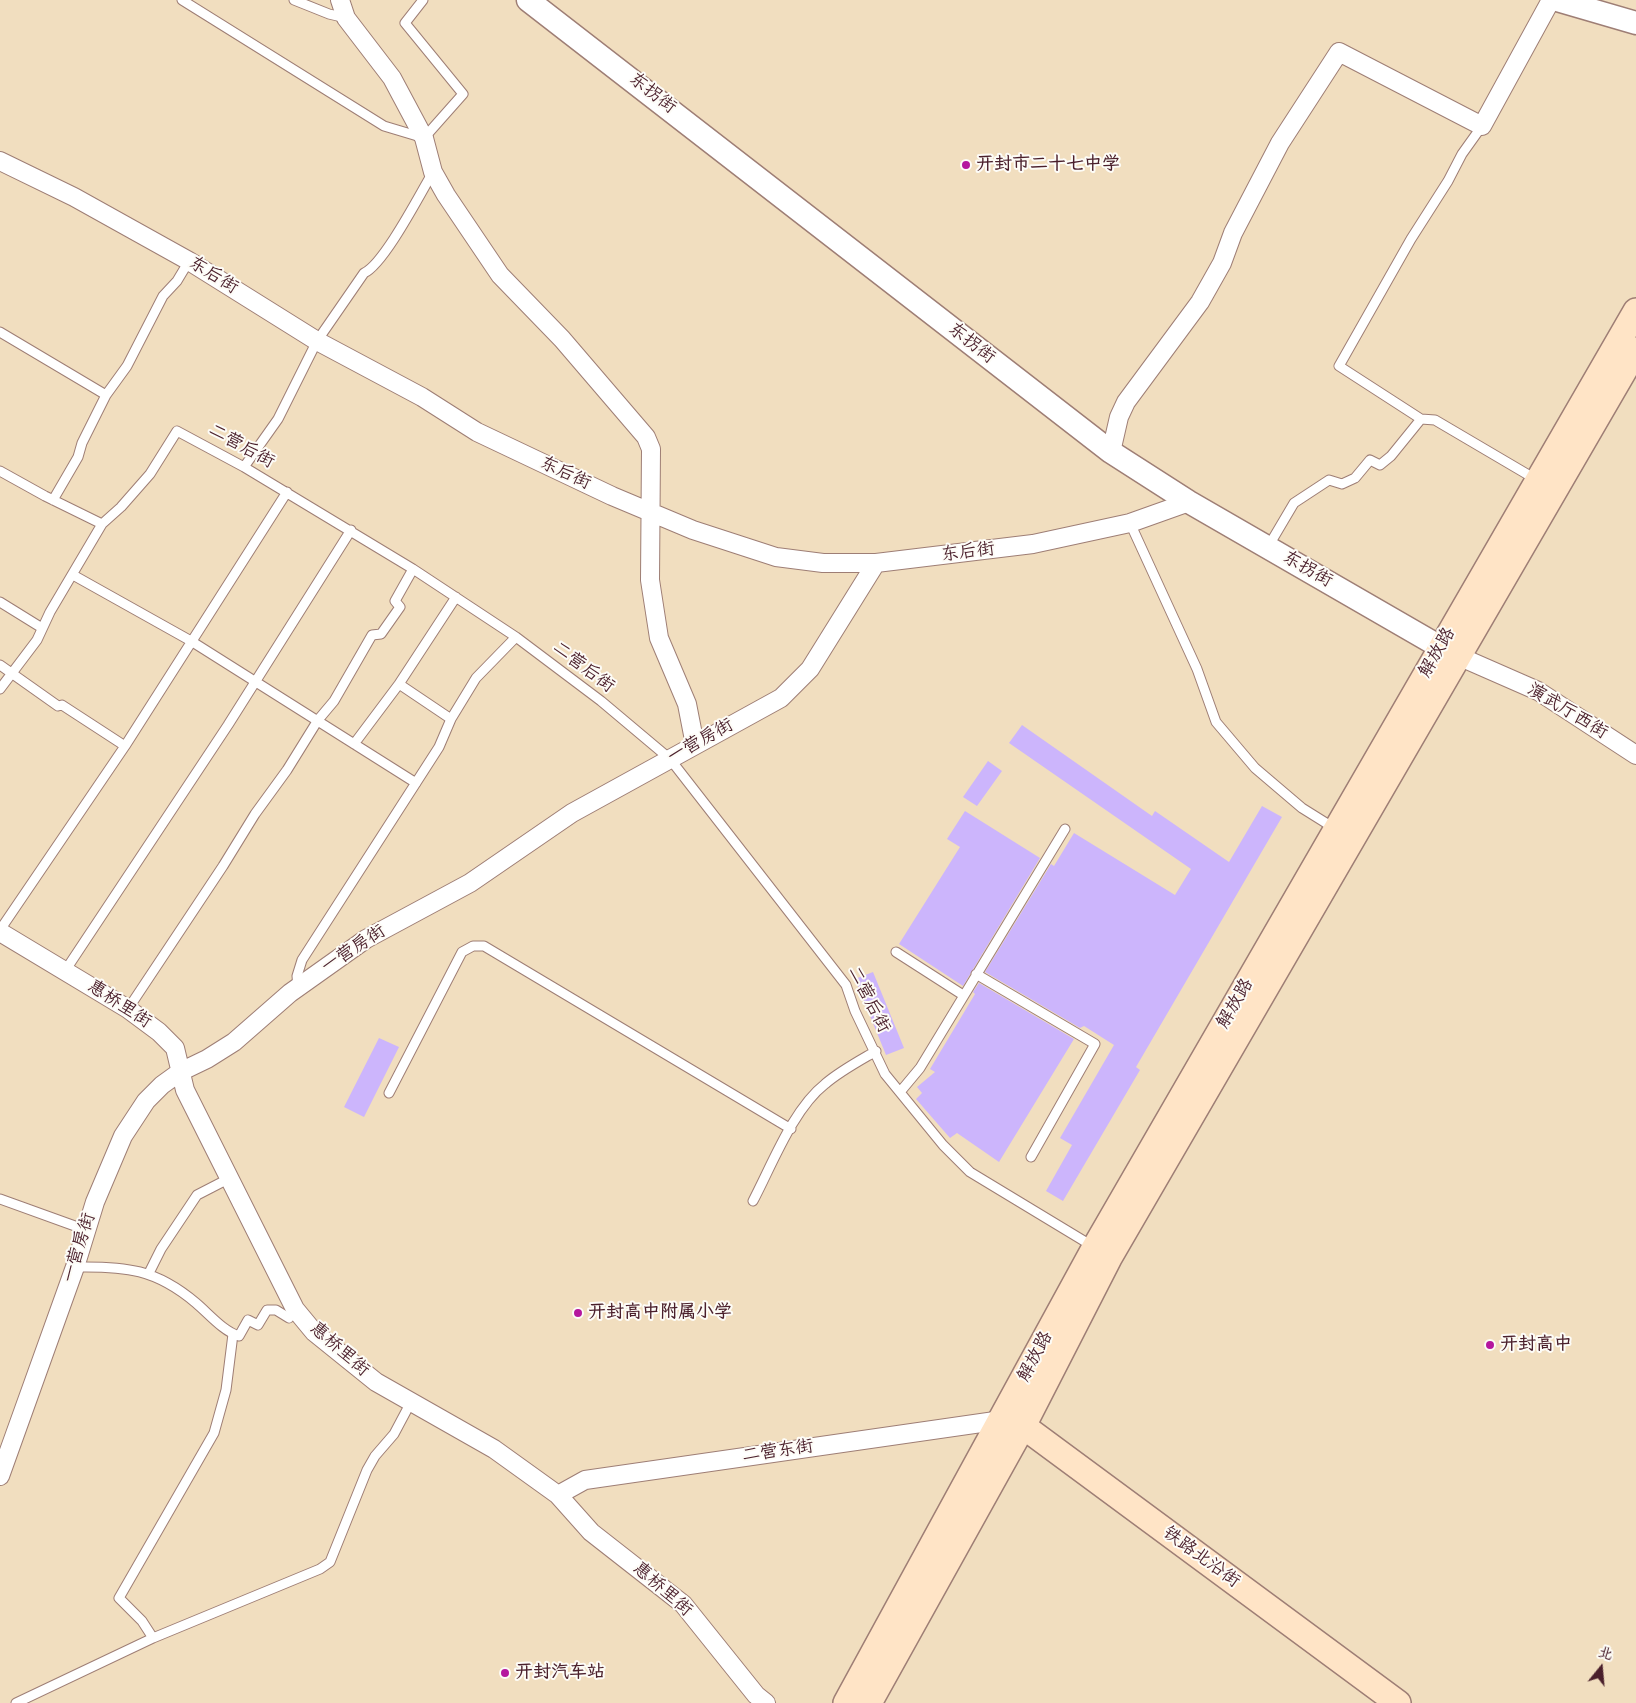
<!DOCTYPE html>
<meta charset="utf-8">
<style>
body{margin:0}
#map{position:relative;width:1636px;height:1703px;overflow:hidden;background:#f1debf;font-family:Mynerve,"LXGW WenKai TC",sans-serif}
canvas{display:block}
.north{position:absolute;left:1576px;top:1643px;width:50px;height:50px;-webkit-text-stroke:4px #fdfcf7;paint-order:stroke;rotate:17deg;font-size:14px;font-weight:700;line-height:20px;text-align:center;color:#4a1f2b}
.north::after{content:'';display:block;margin:auto;width:18px;height:22px;background:#4a1f2b;clip-path:polygon(50% 0,100% 100%,50% 72%,0 100%)}
</style>
<div id="map">
<canvas width="1636" height="1703"></canvas>
<div class="north">北</div>
</div>
<script>
const c = document.querySelector('canvas').getContext('2d');
c.lineJoin = 'round';
function fill(path, color) {
  c.fillStyle = color;
  c.fill(path, 'evenodd');
}
function stroke(path, color, width, dash) {
  c.strokeStyle = color;
  c.lineWidth = width;
  c.lineCap = dash ? 'butt' : 'round';
  c.setLineDash(dash || []);
  c.stroke(path);
}
function write(font, color, halo, rows, align = 'center') {
  c.font = font + ' Mynerve,"LXGW WenKai TC",sans-serif';
  c.lineWidth = 4;
  c.setLineDash([]);
  c.textBaseline = 'middle';
  c.strokeStyle = halo;
  c.fillStyle = color;
  for (const [text, x, y, turn = 0] of rows) {
    c.save();
    c.translate(x, y);
    c.rotate((+turn || 0) * Math.PI / 180);
    c.textAlign = isNaN(turn) ? turn : align;
    if (halo) c.strokeText(text, 0, 0);
    c.fillText(text, 0, 0);
    c.restore();
  }
}
fill(new Path2D(`
 M1022,725l130,91 3,-5 74,51 33,-56 20,11 -146,250 4,3 -77,131 -17,-10 26,-46 -12,-7 54,-93 -30,-19 -4,2 -95,-56 66,-108 3,2 20,-33 101,62 16,-26 -182,-126z
 M988,761l14,10 -25,35 -14,-9z
 M965,811l75,47 -77,128 -64,-42 61,-97 -13,-8z
 M873,972l31,76 -18,7 -31,-76z
 M979,983l95,56 -75,123 -42,-29 -7,5 -34,-39 6,-6 -5,-6 18,-15 -5,-3 45,-75 -2,-2z
 M379,1038l20,9 -35,70 -20,-10z`), '#ccb5fc');
const service = new Path2D(`
 M182,0l202,126 40,12 39,-44 -58,-71 18,-23
 M294,0l35,14 17,4
 M1482,126l-20,28 -14,27 -37,58 -72,127 82,53 14,1 102,60
 M0,332l106,63
 M244,467l34,-48 39,-78 47,-68c20,-9 56,-79 69,-101
 M0,471l45,25 57,28
 M53,500l25,-43 4,-14 24,-48 21,-29 36,-70 14,-15 12,-20
 M1130,523l67,146 19,53 39,46 47,40 32,20
 M1268,547l26,-44 35,-23 13,4 13,-6 15,-18 10,5 11,-9 30,-37
 M73,575l118,66 225,142
 M0,602l42,26
 M0,665l58,41 4,-1 63,41
 M399,684l52,35
 M0,689l37,-49 13,-28 52,-88 19,-17 29,-33 27,-43 67,36 169,102 103,68 85,64 69,58 176,226 9,26 30,63 58,71 27,27 124,75
 M354,744l45,-60 57,-87
 M0,930l125,-184 162,-254
 M896,952l67,43
 M65,971l163,-246 123,-195
 M976,974l119,70 -64,113
 M298,987l-1,-11 5,-16 137,-213 12,-28 25,-41 40,-41
 M128,1009l95,-143 32,-52 32,-44 31,-50 16,-19 38,-66 9,-1 19,-27 -5,-6 18,-32
 M900,1092l20,-24 145,-239
 M389,1093l73,-141 11,-6h11l307,183
 M0,1199l86,31
 M753,1201c19,-36 40,-92 72,-117 15,-13 34,-23 51,-33
 M75,1267c51,-1 81,2 121,36 13,11 27,28 43,33l9,-16 10,5 9,-15h9l13,8 6,-9
 M149,1273l12,-24 36,-54 33,-17
 M153,1638l-11,-17 -23,-23 95,-165 12,-43 7,-56
 M16,1703l137,-65 167,-69 10,-7 37,-92 8,-14 19,-22 17,-32`);
const minor = new Path2D(`
 M340,0l6,18 46,60 32,60 9,34 13,23 54,80 62,64 84,98 5,12 -1,131 9,58 28,66 8,41
 M0,161l74,36 115,64 128,80 105,56 55,35 135,64 81,34 83,27 47,6h53l157,-19 97,-21 59,-21
 M1111,452l8,-35 7,-15 74,-100 22,-39 11,-30 47,-90 59,-91 143,74 69,-126
 M1449,652l89,39 98,64
 M0,932l128,77 31,23 16,16 10,42 110,219 19,23 62,50 118,67 64,46 33,37 92,72 73,91 10,8
 M0,1476l75,-209 20,-65 28,-66 23,-35 16,-16 18,-13 27,-13 27,-17 56,-49 76,-54 104,-56 102,-70 209,-115 29,-29 66,-106
 M558,1495l27,-15 417,-60`);
const tertiary = new Path2D(`
 M528,0l583,452 78,50 253,146
 M1557,0l79,23`);
const secondary = new Path2D(`
 M1007,1421l16,5 375,277
 M846,1703l249,-456 541,-936
 M869,1703l154,-277 86,-168 527,-908`);
stroke(service, '#9e7e75', 11);
stroke(minor, '#9e7e75', 20);
stroke(tertiary, '#9e7e75', 25);
stroke(secondary, '#9e7e75', 28);
stroke(service, '#fff', 9);
stroke(minor, '#fff', 18);
stroke(tertiary, '#fff', 22);
stroke(secondary, '#ffe4c6', 25);
for (const [x, y, r, color] of [
 [966,165,5,"#b5179e"],
 [578,1313,5,"#b5179e"],
 [1490,1345,5,"#b5179e"],
 [505,1673,5,"#b5179e"]
]) {
  const dot = new Path2D();
  dot.arc(x, y, r, 0, 2 * Math.PI);
  c.fillStyle = color;
  c.fill(dot);
  stroke(dot, '#fdfcf7', 2);
}
write('18px', '#4a1f2b', '#fdfcf7', [
 ["东拐街",652,94,38],
 ["东后街",213,276,32],
 ["东拐街",971,344,38],
 ["二营后街",241,447,29],
 ["东后街",565,474,25],
 ["东后街",968,553,-7],
 ["东拐街",1307,570,30],
 ["解放路",1438,653,-60],
 ["二营后街",583,668,37],
 ["演武厅西街",1567,712,31],
 ["一营房街",701,742,-29],
 ["一营房街",354,950,-33],
 ["二营后街",868,1000,63],
 ["解放路",1236,1004,-60],
 ["惠桥里街",119,1005,33],
 ["一营房街",80,1248,-73],
 ["惠桥里街",339,1350,41],
 ["解放路",1036,1357,-62],
 ["二营东街",778,1452,-8],
 ["铁路北沿街",1201,1558,36],
 ["惠桥里街",662,1590,41]
]);
write('bold 18px', '#4a1f2b', '#fdfcf7', [
 ["开封市二十七中学",976,165],
 ["开封高中附属小学",588,1313],
 ["开封高中",1500,1345],
 ["开封汽车站",515,1673]
], 'left');
</script>
